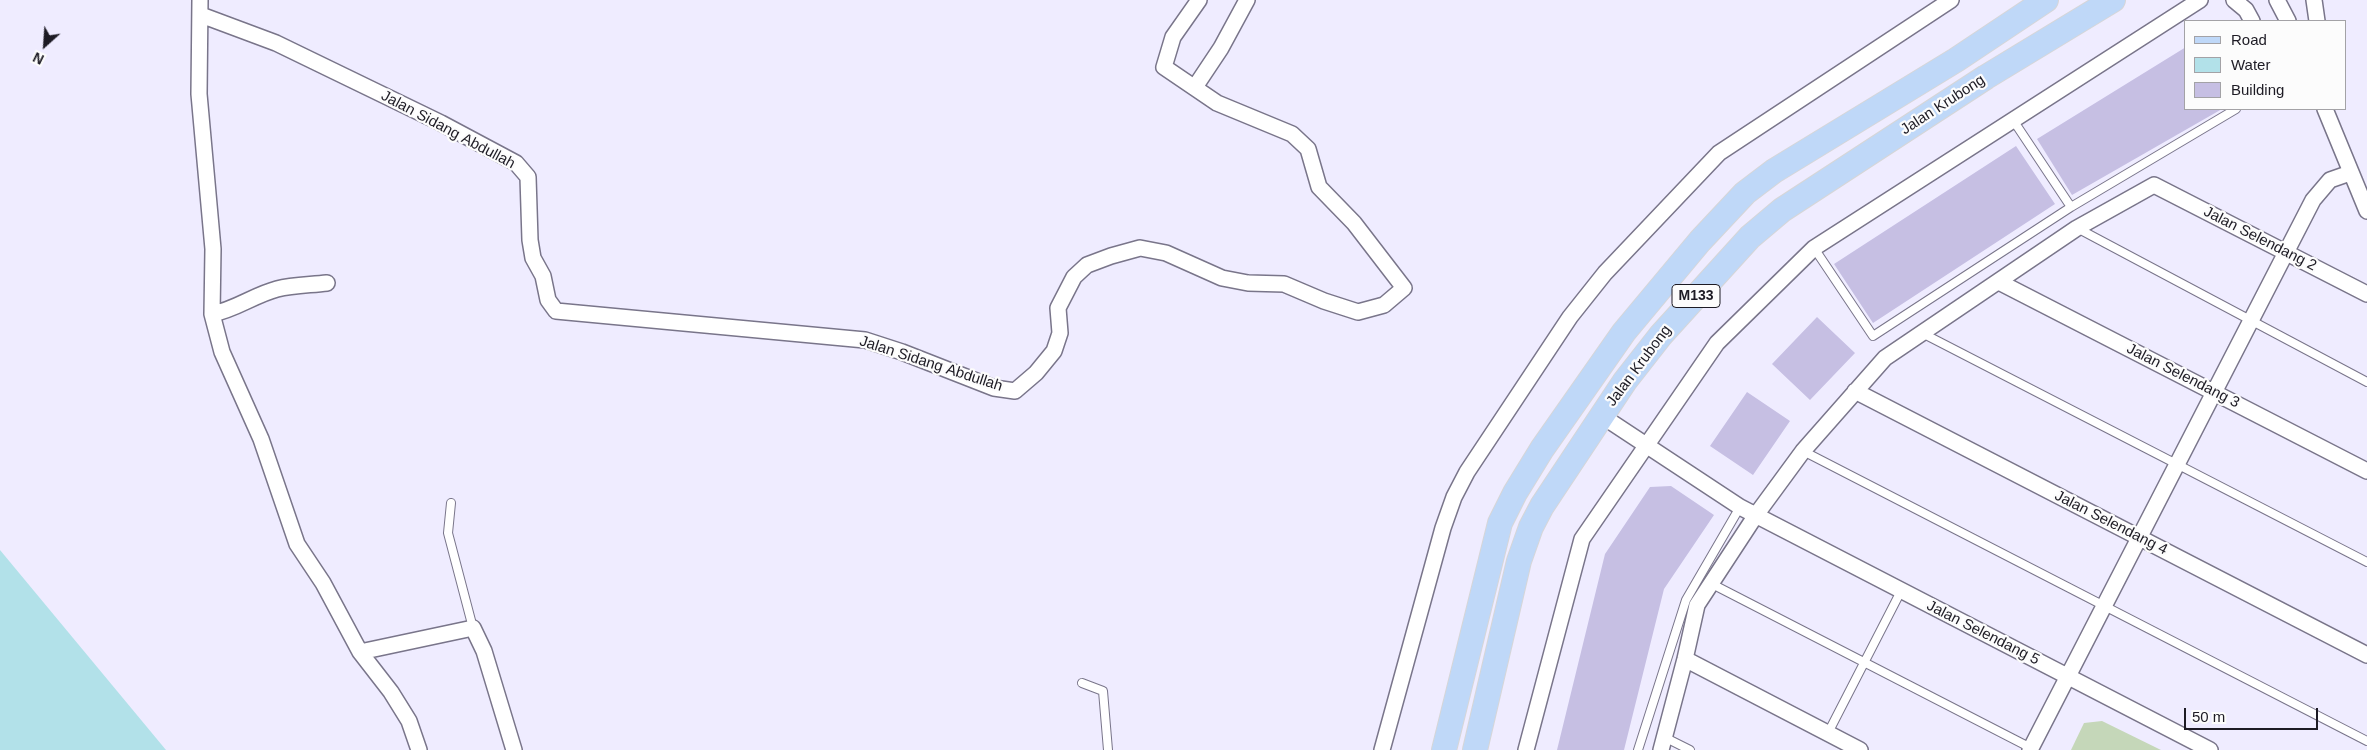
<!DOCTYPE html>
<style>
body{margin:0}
#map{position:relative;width:2367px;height:750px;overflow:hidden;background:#efecff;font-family:Arial,sans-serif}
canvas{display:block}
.legend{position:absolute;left:2184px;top:20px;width:162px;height:90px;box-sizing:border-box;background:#fcfcfc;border:1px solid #a3a2a6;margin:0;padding:6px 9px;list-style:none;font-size:15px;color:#1d1b24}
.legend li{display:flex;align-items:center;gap:10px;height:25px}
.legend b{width:25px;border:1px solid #a3a2a6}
.north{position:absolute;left:20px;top:20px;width:50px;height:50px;-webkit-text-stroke:4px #fcfcfc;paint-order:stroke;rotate:206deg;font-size:14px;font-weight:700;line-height:20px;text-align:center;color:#1d1b24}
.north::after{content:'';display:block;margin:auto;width:18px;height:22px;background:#1d1b24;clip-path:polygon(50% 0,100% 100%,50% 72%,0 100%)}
.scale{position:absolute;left:2184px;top:708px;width:134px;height:22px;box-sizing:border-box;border:2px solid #1d1b24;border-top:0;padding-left:6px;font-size:15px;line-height:18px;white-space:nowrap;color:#1d1b24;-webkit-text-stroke:4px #fcfcfc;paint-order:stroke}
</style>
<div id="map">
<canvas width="2367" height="750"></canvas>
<ul class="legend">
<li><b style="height:6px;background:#bfd8f8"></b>Road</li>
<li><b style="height:14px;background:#b2e1e9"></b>Water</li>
<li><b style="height:14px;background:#c6bfe3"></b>Building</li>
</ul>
<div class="north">N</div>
<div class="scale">50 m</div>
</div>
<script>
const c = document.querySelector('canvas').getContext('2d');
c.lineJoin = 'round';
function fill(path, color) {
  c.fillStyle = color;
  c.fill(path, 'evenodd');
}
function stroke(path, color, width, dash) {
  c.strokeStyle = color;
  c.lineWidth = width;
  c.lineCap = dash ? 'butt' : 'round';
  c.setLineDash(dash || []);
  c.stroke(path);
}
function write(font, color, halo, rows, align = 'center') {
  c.font = font + ' Arial,sans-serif';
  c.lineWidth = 4.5;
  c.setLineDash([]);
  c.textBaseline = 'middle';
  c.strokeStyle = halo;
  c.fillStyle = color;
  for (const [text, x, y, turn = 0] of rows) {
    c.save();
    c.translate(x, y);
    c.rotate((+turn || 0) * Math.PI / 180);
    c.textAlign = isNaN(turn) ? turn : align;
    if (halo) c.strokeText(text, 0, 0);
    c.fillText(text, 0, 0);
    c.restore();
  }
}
fill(new Path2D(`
 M2102,721l59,29h-90l13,-27z`), '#c5d7b9');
fill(new Path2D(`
 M0,550l166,200h-166z`), '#b2e1e9');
fill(new Path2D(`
 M2186,47v62h36l-150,86 -35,-56z
 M2016,146l39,58 -182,119 -39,-59z
 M1817,317l38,36 -45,47 -38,-36z
 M1747,392l43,29 -37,54 -43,-29z
 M1671,486l43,29 -50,74 -40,161h-67l48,-196 45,-67z`), '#c6bfe3');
const service = new Path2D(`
 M2013,120l58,87
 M2077,228l290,154
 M1814,248l59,88 198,-129 165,-98
 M1922,333l445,229
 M1803,451l564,290
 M451,503l-3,30 25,95
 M1712,584l319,164
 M1082,683l21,8 5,59
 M1828,733l73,-142
 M1664,737l26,13
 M1638,750l48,-150 54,-93`);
const minor = new Path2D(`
 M200,0l-1,94 14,155 -1,65 10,38 39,87 36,105 26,39 37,69 31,40 18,29 10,29
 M2234,0l12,10 6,11
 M2277,0l11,21
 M2314,0l3,21
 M201,15l75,28 165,80 75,40 12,14 2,63 3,18 10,18 5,24 8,11 309,29 37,12 92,36 21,3 21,-18 18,-22 6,-18 -2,-25 16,-31 13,-12 24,-9 29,-8 26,5 56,25 26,5 36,1 40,17 34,11 26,-7 20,-17 -50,-65 -35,-36 -11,-38 -16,-15 -75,-31 -53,-36 9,-30 26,-37
 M1195,87l26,-39 26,-48
 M2325,109l42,102
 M1999,282l368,189
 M212,314c23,-4 42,-19 65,-25 16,-4 34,-4 50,-6
 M1855,391l512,264
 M1602,416l138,91 470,243
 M360,652l113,-24 11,23 30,99
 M1685,659l175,91
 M1382,750l61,-222 11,-31 13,-25 103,-155 35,-44 114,-120 232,-153
 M1526,750l56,-211 135,-196 97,-95 386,-248
 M1661,750l24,-91 12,-54 59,-90 47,-64 82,-93 192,-130 77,-43 213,109
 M2030,750l283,-550 17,-20 20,-7`);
const primary = new Path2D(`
 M1444,750l56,-227 15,-30 27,-44 82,-117 76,-91 45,-48 29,-22 182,-111 90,-60
 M1475,750l44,-189 12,-34 11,-21 83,-125 36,-46 89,-98 32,-27 204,-133 127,-77`);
stroke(service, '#79758a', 10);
stroke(minor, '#79758a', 18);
stroke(primary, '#d6d6d8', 26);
stroke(service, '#fff', 8);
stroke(minor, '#fff', 15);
stroke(primary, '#bfd8f8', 24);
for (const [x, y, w] of [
 [1696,296,48]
]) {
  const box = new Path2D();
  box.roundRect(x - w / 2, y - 11.5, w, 23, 4);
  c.fillStyle = '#fcfcfc';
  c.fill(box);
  stroke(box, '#1d1b24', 1);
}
write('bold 14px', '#1d1b24', null, [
 ["M133",1696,296]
]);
write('15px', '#1d1b24', '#fcfcfc', [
 ["Jalan Krubong",1943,105,-33],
 ["Jalan Sidang Abdullah",448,130,28],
 ["Jalan Selendang 2",2260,239,27],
 ["Jalan Sidang Abdullah",931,364,18],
 ["Jalan Krubong",1639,366,-53],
 ["Jalan Selendang 3",2183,376,27],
 ["Jalan Selendang 4",2111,523,27],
 ["Jalan Selendang 5",1983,633,27]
]);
</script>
